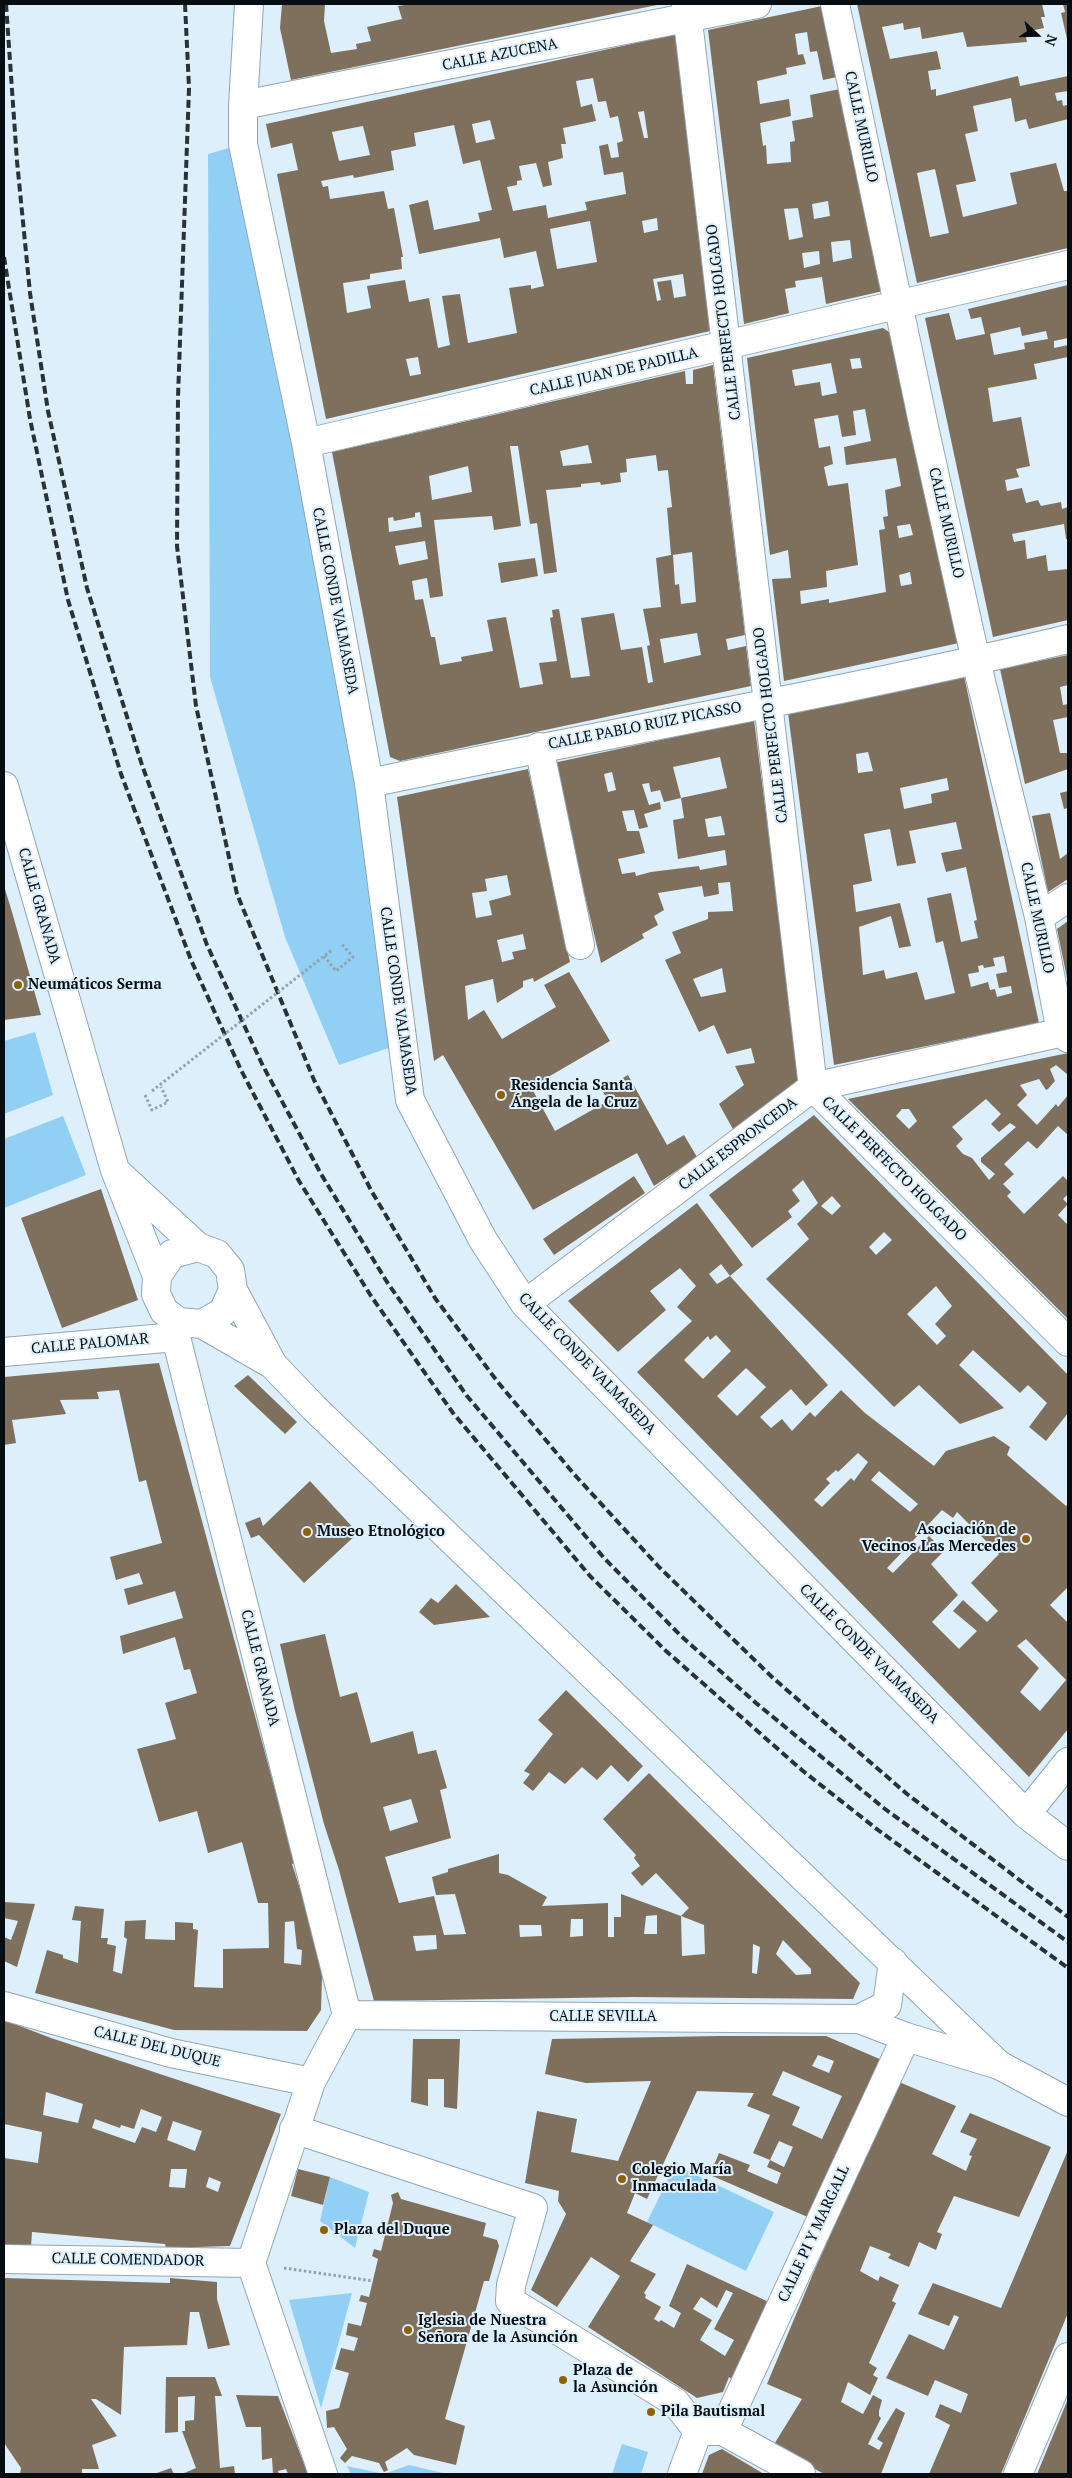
<!DOCTYPE html>
<meta charset="utf-8">
<style>
body{margin:0}
#map{position:relative;width:1072px;height:2478px;overflow:hidden;background:#dceffb;font-family:"PT Serif",serif}
canvas{display:block}
.frame{position:absolute;inset:0;border:5px solid #060e13;pointer-events:none}
.north{position:absolute;left:1012px;top:10px;width:50px;height:50px;-webkit-text-stroke:4px #dceffb;paint-order:stroke;rotate:111deg;font-size:14px;font-weight:700;line-height:20px;text-align:center;color:#060e13}
.north::after{content:'';display:block;margin:auto;width:18px;height:22px;background:#060e13;clip-path:polygon(50% 0,100% 100%,50% 72%,0 100%)}
</style>
<div id="map">
<canvas width="1072" height="2478"></canvas>
<div class="frame"></div>
<div class="north">N</div>
</div>
<script>
const c = document.querySelector('canvas').getContext('2d');
c.lineJoin = 'round';
function fill(path, color) {
  c.fillStyle = color;
  c.fill(path, 'evenodd');
}
function stroke(path, color, width, dash) {
  c.strokeStyle = color;
  c.lineWidth = width;
  c.lineCap = dash ? 'butt' : 'round';
  c.setLineDash(dash || []);
  c.stroke(path);
}
function write(font, color, halo, rows, align = 'center') {
  c.font = font + ' "PT Serif",serif';
  c.lineWidth = 4;
  c.setLineDash([]);
  c.textBaseline = 'middle';
  c.strokeStyle = halo;
  c.fillStyle = color;
  for (const [text, x, y, turn = 0] of rows) {
    c.save();
    c.translate(x, y);
    c.rotate((+turn || 0) * Math.PI / 180);
    c.textAlign = isNaN(turn) ? turn : align;
    if (halo) c.strokeText(text, 0, 0);
    c.fillText(text, 0, 0);
    c.restore();
  }
}
fill(new Path2D(`
 M243,144l160,899 -64,22 -54,-128 -75,-260 -2,-523z
 M35,1032l18,63 -49,19v-73z
 M63,1116l23,59 -82,33v-69z
 M675,2165l99,47 -28,59 -99,-49z
 M330,2177l39,15 -14,56 -35,-27z
 M352,2293l-31,115 -32,-108z
 M622,2444l26,8 -7,22h-29z
 M409,2465l38,9h-96l-4,-8 37,8z`), '#91cff5');
fill(new Path2D(`
 M282,4h43l-1,17 7,32 26,-4 -1,-5 15,-3 -4,-14 35,-8 -4,-13 13,-2 246,1 -366,75 -11,-52z
 M857,4h185l3,13h-4l3,11 -19,4 2,10 -60,5 -4,-15 -41,7 -2,-12 -16,3 -1,-7 -21,4 8,32 47,-8 4,18 -13,2 3,19 5,-1v7l82,-20 2,10 48,-10v15l-13,2 2,8 5,-1 1,6 4,-1 1,14 -39,10 -3,-10 -11,3 -4,-24 -38,8 5,25 -13,3 11,47 -20,4 7,32 54,-13 -7,-31 46,-10 8,28h4v57l-151,35zM935,169l14,64 -19,4 -13,-64z
 M1063,4h5v39l-7,-30 4,-1z
 M822,6l15,71 -14,3 -6,-29 -7,1 -3,-20 -12,2 3,21 5,-1 3,10 -20,4 1,6 -30,7 3,23 29,-5 2,17 -31,7 3,23 3,-1 1,19 24,-2 -1,-20 5,-1 -3,-20 21,-4 -3,-22 30,-6 43,202 -57,13 -4,-27 -27,4 1,6 -11,2 4,24 -45,11 -36,-294zM828,201l2,15 -16,3 -2,-15zM798,208l5,29 -14,3 -5,-31zM850,240l2,18 -19,4 -2,-20zM819,251l1,13 -16,4 -2,-15z
 M677,34l33,297 -384,88 -49,-245 21,-4 -6,-27 -21,5 -5,-24zM593,78l5,24 8,-1 4,17 8,-2 5,25 -6,2 2,14 -8,1 -3,-14 -9,2 5,29 19,-3 3,22 -41,8 2,8 -39,8 -2,-13 -33,6 -6,-24 10,-2v-4l5,-1 -3,-14 17,-3 7,24 9,-2 -4,-23 15,-4 -2,-14h5l-3,-16 33,-7 -4,-17 -11,3 -5,-26zM644,111l4,27h-4l-6,-26zM490,120l5,19 -19,4 -4,-19zM454,125l9,39 17,-4 12,50 -14,3 2,8 -46,9 -6,-30 -19,5 10,49 81,-16 4,20 32,-7 8,35 -13,3v-4l-22,3 8,45 -49,10 -8,-49 -18,2 8,49 -12,3 -9,-50 -20,4 -4,-22 -38,6 4,22 -24,5 -4,-30 27,-4v-5l32,-5 -1,-12h2l-9,-49 -6,1 -4,-18 -54,8 -2,-13 -5,1 -2,-6 32,-6 1,3 40,-8 -3,-19 25,-5 -2,-13zM363,126l7,29 -31,6 -7,-29zM657,218l1,12 -14,3 -2,-12zM590,221l7,41 -40,7 -7,-40zM683,274l3,22 -12,2 -3,-18 -14,2 4,18 -4,1 -4,-22zM418,357l3,17 -11,2 -4,-17z
 M1068,285v53l-14,3v7l14,-3v12l-34,7 3,15 -49,9 5,34 28,-5 9,49 -14,3 3,8 -14,3 2,11 15,-3 4,15 12,-3 3,6 20,-4 1,7 6,-2v32h-2l-2,-15 -52,10 2,8 11,-2 2,19 19,-4 2,16 20,-2v51l-75,17 -68,-319 24,-5 7,27 29,-6 -4,-17 -10,2 -3,-10zM1020,327l2,9 24,-5 2,8 -24,4 1,6 -31,6 -4,-21z
 M883,328l12,8 64,307 -175,38 -12,-102 19,-1 -3,-28 -18,5 -23,-197zM860,358l2,10 -10,1 -2,-10zM831,363l6,30 -15,3 -2,-14 -25,4 -3,-16zM865,409l6,32 -27,6 2,18 50,-7 5,28 -16,4 3,26 -5,1 2,12 -6,1 7,62 -57,11v-4l-28,5 -1,-13 27,-4 -1,-16 32,-6 -10,-82 -20,3 -4,-19 9,-3 -3,-18 -11,2 -5,-29 24,-4 4,22 14,-2 -3,-24zM910,524l3,11 -14,3 -2,-12zM910,572l2,12 -11,2 -2,-11z
 M713,365l32,270 -19,4 2,11 18,-4 5,40 -351,75 -10,-4 -58,-305 353,-81 1,13h7v-14zM588,445l4,18 -29,3 -3,-15zM510,446h8l12,78 7,-1 7,51 13,-2 -11,-82 35,-3v-3l19,-2 1,3 20,-3 -1,-9 7,-1 -1,-13 30,-4 2,16 10,-1 4,37 -5,1 4,47 -15,3 5,49 -18,2 7,36 -3,1 6,36 -5,1 -6,-36 -21,3 -7,-37 -33,5 9,58 -19,2 -12,-69 -7,1 1,7 -3,1 7,43 -18,2 4,21 -23,4 -14,-71 -19,3 6,31 -32,6 1,4 -22,4 -5,-28h-4l-8,-38 -8,1 -3,-19 15,-3 3,20 13,-2 -9,-76 58,-4 2,14 27,-4zM468,466l4,26 -40,8 -3,-24zM420,512l2,15 -33,5 -1,-14 5,-1 1,4 21,-4v-4zM425,541l3,18 -29,6 -4,-19zM692,552l4,50 -15,2 -2,-20 -4,1 -2,-30zM697,633l4,22 -37,8 -4,-24z
 M535,558l3,18 -37,7 -3,-20z
 M1068,655v30l-8,2 3,18 5,-1v13l-15,3 7,33h7l1,16 -43,15 -25,-115z
 M964,676l75,347 -205,42 -46,-352zM868,752l5,19 -15,2 -2,-19zM947,778l2,12 -18,4 1,9 -28,6 -4,-21zM956,822l6,27 -21,4 5,19 20,-5 11,53 -3,1 4,17 -17,4 -10,-49 -24,5 9,45 7,-2 12,52 -30,7 -8,-28 -31,7 -2,-9 -21,5 -4,-48 32,-11 8,32 12,-2 -11,-43 -44,9 -3,-27 19,-4 -8,-47 26,-5 7,37 19,-3 -7,-32zM1004,956l3,16 -11,2 3,14 12,-2 1,7 -15,4 -2,-8 -5,1 -2,-8 -17,5 -3,-13 11,-2 -1,-6 5,-1 1,3 11,-2 -2,-8z
 M754,720l47,366 -67,45 -15,-27 25,-19 -9,-19 20,-3 -4,-15 -24,6 -13,-29 -15,7 -34,-72 16,-7 -9,-21 36,-13v-7l25,-1 -3,-29 -12,1 1,11 -15,3 -2,-11 -44,7 6,17 -10,6 4,9 -16,9 2,4 -43,25 -48,-200zM720,757l7,31 -46,10 3,20 -11,2 5,39 47,-9 2,15 -27,5 -1,-4 -48,6 -15,4 -1,-4 -13,2 -4,-15 27,-6 -6,-22h-12l-5,-20 12,-1 5,19 9,-2 -4,-13 17,-5 -1,-7 -11,3 -7,-21 7,-1 2,9 9,-2 4,12 17,-4 -8,-31zM612,772l4,18 -8,2 -4,-18zM721,816l4,19 -17,2 -3,-18zM722,968l4,24 -25,5 -8,-18z
 M528,769l42,193 -36,20 -1,-4 -10,3v6l-26,16 -4,-24 -28,7 3,34 16,-10 18,29 54,-32 -12,-22 25,-13 41,69 -79,46 24,44 53,-30 -6,-11 26,-15 39,70 17,-10 13,22 -43,29 -17,-33 -104,57 -90,-155 -9,6 -37,-264zM507,875l4,20 -22,6 3,14 -16,3 -4,-25 15,-2 -2,-12zM523,934l3,15 -14,3 2,7 -12,3 -5,-22z
 M1068,791v17l-4,1 -4,-16z
 M1050,813l10,46 8,-6v26l-20,13 -16,-76z
 M4,886l8,26 29,103 -37,5z
 M1068,921v57h-1l-10,-49z
 M1068,1053v22l-12,-10 -6,4 5,12 -7,8 -2,1 -7,-11 -19,6 7,10 -10,10 20,20 19,-21 2,3 10,-12v40l-10,-9 -21,23 -9,-8 -24,23 10,10 -11,10 8,8 -4,4 17,18 39,-38 5,5v13l-5,5 5,5 -10,11 10,10v94l-220,-220zM986,1099l15,15 -10,10 8,8 11,-9 6,4 -35,31v4l14,12 -6,6 -17,-22 -9,-4 -7,-8 7,-7 -11,-12zM902,1109h7l8,12 -8,8 -13,-13z
 M814,1115l254,260v38l-22,28 -17,-14 18,-24 -19,-18 -8,8 -47,-43 -14,15 45,43 -44,16 -41,-39 -25,22 -128,-128 43,-40 -12,-15 21,-21 -15,-23 -11,10 8,11 -12,10 4,6 -40,31 -43,-53zM832,1196l9,10 -9,9 -11,-9zM884,1232l8,8 -16,15 -7,-8zM936,1286l16,20 -17,18 11,12 -9,9 -30,-31z
 M634,1176l11,17 -91,62 -11,-16z
 M101,1189l37,111 -76,28 -41,-110z
 M697,1203l46,62 -13,11 98,109 -22,21 -15,-17 -31,28 11,11 11,-9 10,12 18,-19 5,5 26,-27 24,23 69,53 12,-15 48,-15 16,11 -3,8 59,51 2,-2v83l-18,18 18,18v106l-39,48 -392,-405 55,-51 -15,-14 19,-21 -16,-18 -30,23 16,19 -48,42 -50,-51zM721,1264l9,12 -13,8 -8,-10zM716,1335l15,16 -28,28 -19,-19 24,-24 2,4zM746,1368l20,19 -29,29 -20,-20zM858,1453l10,9 -14,19 -3,-3 -29,29 -8,-7 16,-17 -4,-4 10,-9 2,2zM879,1471l39,33 -8,8 -39,-32zM942,1510l11,8 4,-6 42,42 -28,29 27,28 -11,11 -24,-22 -10,11 24,20 -18,18 -27,-27 26,-27 -27,-31 13,-13 -15,-15 -36,37 -6,-5zM1026,1639l40,41 -26,31 -20,-19 19,-24 -22,-22z
 M159,1363l136,500 -3,1 26,80 4,33 -1,33 -14,21 -133,-1 -139,-37 12,-43 16,5v3l15,5 3,-42 -9,-1 3,-14 29,3 -3,29h7l-1,6 9,2 -3,25 9,3 5,-35 -3,-2 1,-16 21,-1 -1,19 30,1v-18l18,1v6l5,1 -4,57 29,1v-39l46,-1 -1,-45h-10l-16,-61 -34,11 -11,-42 -38,11 -22,-73 39,-10 -11,-36 32,-10 -7,-24 -6,1 -9,-33 -52,17 -3,-18 63,-18 -8,-27 -47,14 -4,-16 19,-5 -4,-11 -23,7 -6,-23 52,-14 -16,-63 -7,2 -20,-92 -22,2 2,7 -39,1 6,14 -54,6 4,23 -12,2v-68zM294,1921l3,28 5,1 -1,15 -17,-2 1,-41z
 M248,1375l49,47 -12,12 -51,-48z
 M310,1481l48,52 -54,50 -45,-48 -8,3 -6,-15 15,-6 3,9z
 M456,1584l34,33 -56,8 -15,-13 12,-14 7,5z
 M325,1634l15,63 17,-5 14,51 42,-12 5,23 18,-4 11,38 -7,2 11,48 -66,19 14,46 35,-7 10,39 22,-1 -11,-40 -19,1 -4,-18 16,-5v-3l51,-15v19l9,2 39,22 -5,9 66,-3v34h6v-20h7v-23l60,22 1,40 23,-2 -1,-29 -23,-9 8,-8 -33,-35 -14,13 -11,-13 9,-7 -6,-8 2,-3 -33,-36 46,-46 211,210 -7,16 -220,-2 -259,4 -35,-131 -15,-46 -29,-113 -15,-67zM411,1799l7,23 -28,9 -7,-24zM657,1915v19h-13l2,-18zM571,1919h12v17l-13,1zM519,1925h22l1,11 -22,1zM436,1935l1,14 -21,2 -3,-15zM783,1940l28,29v5l-15,1 -20,-21zM753,1944l7,3 -3,27 -5,-1z
 M566,1690l77,76 -15,16 -17,-17 -14,15 -15,-13 -17,17 -16,-12 -16,19 -10,-8 7,-9 -6,-3 29,-37 -15,-14z
 M4,1902l31,2 -18,63 -13,-6v-24l7,3 7,-19 -14,-3z
 M4,2020l47,18 230,76 -51,132 -64,2 -1,-4 -133,-12 -1,15 -27,-2v-87l34,5 4,-31 -38,-8zM46,2092l37,12 -5,19 -35,-8zM141,2109l21,8 -6,15 -14,-5 -7,16 -43,-15 3,-9 25,9 1,-3 13,4zM173,2121l29,10 -7,20 -28,-11zM171,2169h16l-2,19 -16,-1zM209,2177l12,5 -3,10 -12,-5z
 M719,2036h107l56,24 -72,158 -100,-43 9,-22 31,12 -3,6 30,13 4,-11 -14,-6 3,-7 14,7 9,-20 -14,-6 -9,19 -17,-7 17,-38 -23,-9 7,-13 -57,-2 -50,108 -12,-6 -8,20 26,12 -23,36 26,13 -12,19 2,2 -1,3 16,9 -7,12 5,3 2,-2 13,8 7,-15 -12,-7 18,-42 84,39 -37,78 -5,-4 -6,15 -26,6 -109,-71 32,-51 -29,-19 -34,50 -26,-17 35,-76 -8,-13 1,-10 -34,-8 12,-72 40,8 -6,33 47,9 33,-80 -65,2 -41,-9 7,-35zM818,2055l16,6 -5,12 -17,-7zM783,2071l59,25 -20,43 -30,-14 8,-18 -28,-12zM726,2290l7,3 -19,36 20,11 -9,16 -25,-16 12,-20 -19,-11 8,-12 16,11z
 M413,2039h47l-3,70 -13,-2v-28h-16v27l-17,-4z
 M899,2082l57,24 -24,48 34,17 6,-15 -3,-1 8,-16 -17,-7 10,-19 81,34 -32,70 -65,-21 -17,36 5,2 -6,16 -17,-8 -10,25 -21,-9 3,-4 -21,-8 -10,25 18,10 2,-5 19,9 -7,16 4,2 -27,60 8,5 -4,7 5,3 -8,17 -22,-13 -7,20 22,12 10,-19 9,5 -3,11v5l2,2 -13,26 11,6 4,-7 -6,-4 19,-31 9,5 -24,61h-57l-51,-28 29,-47 -35,-15 48,-115z
 M1068,2150v163l-67,161h-72l21,-49 -15,-8 5,-13 21,9 7,-19 -33,-14 -7,16 -42,-18 23,-44 35,16 15,-33 -5,-2 -5,11 -31,-12 15,-31 68,25z
 M298,2169l32,8 -7,28 -32,-9z
 M398,2192l3,7 85,24 -3,13 14,4 2,6 -10,35h-5l-39,138 20,7 -9,39 -42,-10 -7,-7 -22,14 3,8 -4,2 -5,-9 -27,-7 -7,7 -5,-5 7,-9 -13,-22 -7,1 -1,-17 13,-3 10,-35 -14,-4 6,-21 13,3 4,-13 -12,-3 2,-12 13,3 6,-23 -8,-2 2,-6 8,2 9,-38 -6,-3 2,-7 7,2 12,-48 -2,-8z
 M4,2278l166,5v-5l47,4v17l13,46 -22,4 -9,-37h-9l-3,33 -63,2 -3,68 -25,-16h-5l26,37 -25,9 7,24h-17v5h-62l1,-6 -17,-25z
 M166,2377h49l7,19h-7l5,72 14,-2 1,8h-53l14,-6 -14,-37h3v-10l9,-1 1,-24 -17,1v35l-13,1z
 M236,2395l42,1 30,78h-20l-2,-5 -8,2 1,3h-6l-1,-16 -10,2 -1,-33h-15z
 M1068,2399v75h-31z
 M722,2449l42,25h-62l7,-19z
 M171,2468l3,6h-20z`), '#7e705d');
const street = new Path2D(`
 M249,4l-6,101v39l63,299 63,340 41,317 73,140 42,64 501,510 42,32
 M686,4l127,1083 255,255
 M835,4l89,423 52,234 63,256 22,115 7,6
 M243,105l514,-101
 M306,443l762,-178
 M539,747l41,198
 M369,783c233,-49 468,-89 699,-144
 M1039,917l29,-19
 M525,1304l288,-217 255,-56
 M179,1322l-3,15 171,678
 M4,1352l172,-15
 M1026,1814l42,-52
 M4,2006l167,47 140,29
 M347,2015l512,4 47,18 93,28
 M859,2019l28,-14 6,-43
 M294,2129l239,79 -22,77 -1,16 165,101 23,29
 M4,2259l247,4
 M723,2431l183,-394
 M323,2474l-72,-211 60,-181 36,-67
 M682,2474l16,-43h25l78,43
 M1018,2474l50,-117`);
const highway = new Path2D(`
 M4,786l111,384 42,106
 M120,1175l78,72 19,7 13,16 3,20 -10,22 -21,12 -23,-2 -15,-11 -8,-17 1,-18 15,-22 26,-7
 M233,1290l40,75 41,43 685,657 69,37
 M202,1324l71,41`);
stroke(street, '#90a7b5', 30);
stroke(highway, '#90a7b5', 30);
stroke(new Path2D(`
 M324,956l12,15 17,-14 -12,-14
 M145,1095l7,15 16,-8 -7,-15
 M284,2268l89,13`), '#92a1ab', 3, [2.5, 2.5]);
stroke(street, '#fff', 28);
stroke(highway, '#fff', 28);
stroke(new Path2D(`
 M6,4l11,157 13,132 18,118 39,177 55,177 65,180 55,119 59,110 66,108 80,114 137,162 77,78 75,67 129,106 183,133
 M185,4l4,84 -11,309 -1,149 19,160 41,188 77,186 58,112 63,106 62,83 76,92 86,94 114,111 134,116 161,123
 M4,257l26,162 38,181 53,174 70,186 50,110 58,111 72,115 82,117 137,163 76,75 137,120 75,59 190,138`), '#283238', 4, [8, 4]);
stroke(new Path2D(`
 M152,1091l180,-141`), '#92a1ab', 3, [2.5, 2.5]);
for (const [x, y, r, color] of [
 [18,985,5,"#8d6207"],
 [501,1095,5,"#8d6207"],
 [307,1532,5,"#8d6207"],
 [1026,1539,5,"#8d6207"],
 [622,2179,5,"#8d6207"],
 [324,2230,5,"#8d6207"],
 [408,2330,5,"#8d6207"],
 [563,2380,5,"#8d6207"],
 [651,2412,5,"#8d6207"]
]) {
  const dot = new Path2D();
  dot.arc(x, y, r, 0, 2 * Math.PI);
  c.fillStyle = color;
  c.fill(dot);
  stroke(dot, '#dceffb', 2);
}
write('15px', '#060e13', '#dceffb', [
 ["CALLE AZUCENA",500,55,-11],
 ["CALLE MURILLO",861,127,78],
 ["CALLE PERFECTO HOLGADO",724,322,-97],
 ["CALLE JUAN DE PADILLA",614,372,-13],
 ["CALLE MURILLO",946,523,77],
 ["CALLE CONDE VALMASEDA",335,601,79],
 ["CALLE PERFECTO HOLGADO",771,725,-97],
 ["CALLE PABLO RUIZ PICASSO",645,726,-11],
 ["CALLE GRANADA",39,906,74],
 ["CALLE MURILLO",1037,918,78],
 ["CALLE CONDE VALMASEDA",398,1001,82],
 ["CALLE ESPRONCEDA",738,1144,-37],
 ["CALLE PERFECTO HOLGADO",894,1169,45],
 ["CALLE PALOMAR",90,1344,-5],
 ["CALLE CONDE VALMASEDA",587,1364,46],
 ["CALLE CONDE VALMASEDA",869,1654,45],
 ["CALLE GRANADA",260,1668,76],
 ["CALLE SEVILLA",603,2017],
 ["CALLE DEL DUQUE",157,2047,14],
 ["CALLE PI Y MARGALL",814,2234,-65],
 ["CALLE COMENDADOR",128,2260,1]
]);
write('bold 15px', '#060e13', '#dceffb', [
 ["Neumáticos Serma",28,985],
 ["Residencia Santa",511,1086],
 ["Ángela de la Cruz",511,1103],
 ["Asociación de",1016,1530,"right"],
 ["Vecinos Las Mercedes",1016,1547,"right"],
 ["Museo Etnológico",317,1532],
 ["Colegio María",632,2170],
 ["Inmaculada",632,2187],
 ["Plaza del Duque",334,2230],
 ["Iglesia de Nuestra",418,2321],
 ["Señora de la Asunción",418,2338],
 ["Plaza de",573,2371],
 ["la Asunción",573,2388],
 ["Pila Bautismal",661,2412]
], 'left');
</script>
